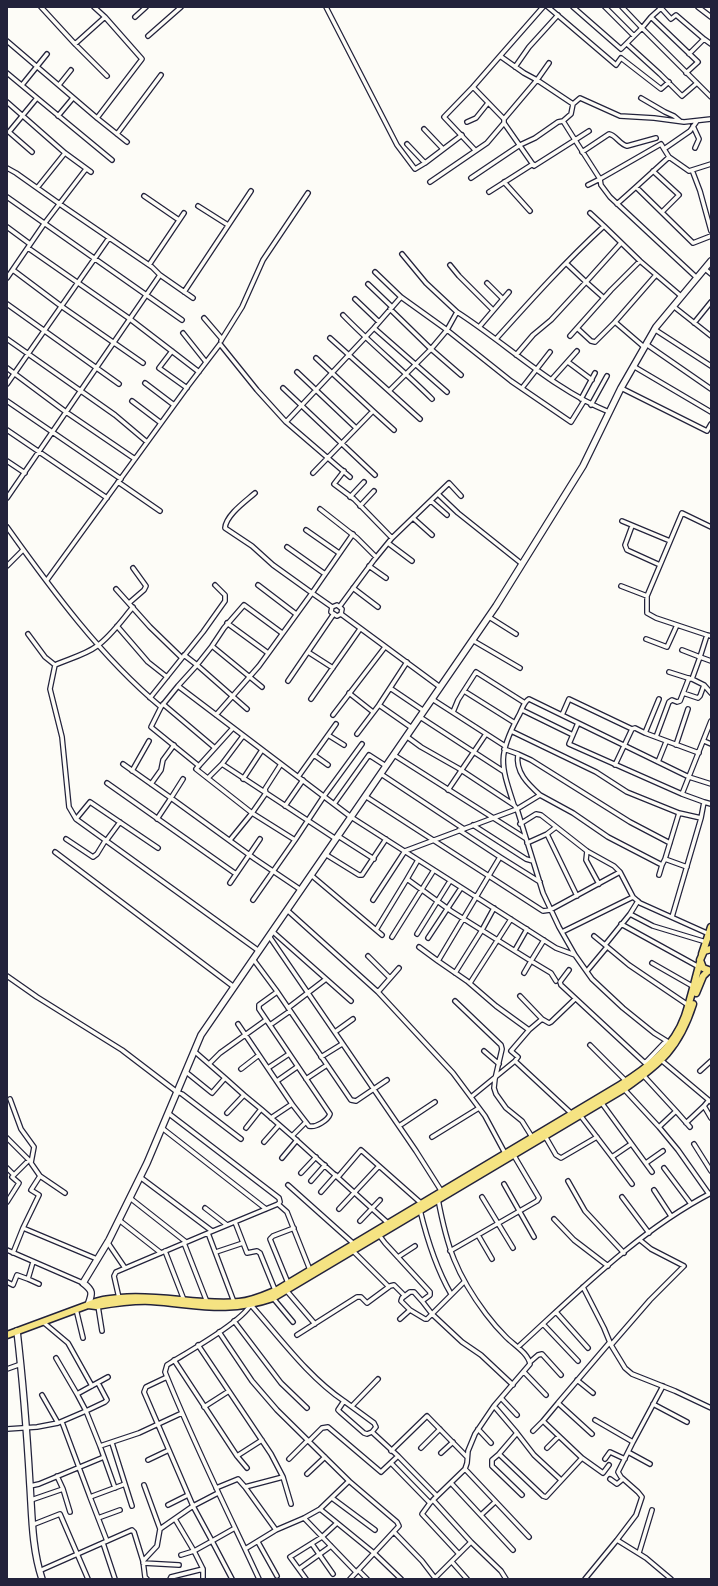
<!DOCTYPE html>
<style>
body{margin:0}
#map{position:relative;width:718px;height:1586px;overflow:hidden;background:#fdfcf7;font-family:"Playpen Sans",sans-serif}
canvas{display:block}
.frame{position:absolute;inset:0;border:8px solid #22223b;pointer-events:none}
</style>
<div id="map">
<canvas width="718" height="1586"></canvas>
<div class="frame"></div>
</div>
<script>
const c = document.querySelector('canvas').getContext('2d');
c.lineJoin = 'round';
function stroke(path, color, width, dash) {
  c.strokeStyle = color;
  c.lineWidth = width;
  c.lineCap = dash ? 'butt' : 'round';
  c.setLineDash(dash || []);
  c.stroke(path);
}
const street = new Path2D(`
 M41,7l34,37 32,32
 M94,7l11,10 37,42 -45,59
 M326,7l71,138 18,24 10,-6
 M543,7l-43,49 24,17 13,7 12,-17
 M548,7l68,58 5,-7 40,31 8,-7
 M573,7l48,42 21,-21 -20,-21
 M605,7l29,29
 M698,7l13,10
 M661,8l10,11 5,-4 28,24
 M135,17l11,-10
 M651,17l10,-9 -2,-1
 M148,36l33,-29
 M7,41l90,77 30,24
 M75,44l30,-27
 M627,44l33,30 22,22 15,-13
 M689,54l15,-15 7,5
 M515,67l14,-20 29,-32
 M7,73l30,25
 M686,73l12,-11 -47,-45 -9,11 69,69
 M22,85l25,-31
 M59,85l12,-15
 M473,87l31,32
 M641,98l24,14 9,4 6,5
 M7,102l58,51 26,19
 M573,104l-2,10 -8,7 12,19 14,-9
 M58,116l15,-18
 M697,121l-7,10 -26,18 -3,-5 -61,35 -25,-39 -41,26 -30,-43v-4l33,-39 36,24 7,-6 40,18 34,2 30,4 27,-3
 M467,122l9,-4 12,-15
 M693,126l6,13 -4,9
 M424,129l19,20
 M117,134l44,-59
 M407,144l18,19 37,-28
 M664,149l5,8 20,14 3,-1
 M475,150l-31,-33 29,-30 27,-31
 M32,152l-23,-20 28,-34 75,62
 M582,152l27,-18c7,1 10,10 18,12l29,-8
 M711,164l-19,6 8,21 11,40
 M7,168l9,5 48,34 88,60 8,8 -153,223
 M653,171l26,24 -17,17
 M471,178l49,-33 15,-7 23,-16 5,-1
 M430,182l57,-39 17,-20
 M504,182l26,29
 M588,185l12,-6 1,6 9,12 87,81
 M636,187l33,-30
 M37,188l28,-35
 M489,192l44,-28
 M144,196l35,24
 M7,197l175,123
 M617,204l19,-17 57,56 18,-7
 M198,206l30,19
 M590,213l14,13
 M7,227l23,17
 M28,248l102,71 69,53
 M402,254l24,29 31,29
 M567,264l19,18 35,-39
 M149,265l35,-52
 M450,265l9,11 34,34
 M705,269l6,5
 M13,270l48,36 82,57
 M375,272l26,25
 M160,275l33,23
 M7,278l37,-54 42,-55
 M487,283l16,16
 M368,284l24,23
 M184,292l67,-101
 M355,299l24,23
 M7,304l112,80
 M673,306l38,30
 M390,309l41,40 30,26
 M343,315c28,29 60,55 89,84
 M204,318l18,21 -1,2
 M694,323l17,-21
 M480,326l29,-34
 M374,328l73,64
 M577,328l14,13 4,1 20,-20
 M654,329l57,37
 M183,333l23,29
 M570,336l41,-46 29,-29
 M330,338l59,53 42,-42 16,-19 64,51 60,41 13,-21
 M7,339l108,76 32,27
 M222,339l20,-32 21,-47 45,-67
 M496,339c35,-39 70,-78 108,-113l36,35 41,35
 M646,344l65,45
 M644,347l-29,-25 41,-47
 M172,351l-13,17 28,20
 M516,355l17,-20 18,-15 35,-38 18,16
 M568,362l24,18
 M633,366l78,46
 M7,368l59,44 69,47
 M297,372l59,56
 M552,379l25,-28
 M145,383l29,22
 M7,384l102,-146
 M283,388l92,87
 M522,388l28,-36
 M621,388l86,43 4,-7
 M389,391l31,28
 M581,399l14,-26
 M7,401l114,78
 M132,401l29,22
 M591,405l16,-29
 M373,411l21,19
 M286,422l88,-94 27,-31 46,33 10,-18c50,32 97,78 152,100
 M7,430l100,68
 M7,461l18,12
 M313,473l60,-62 -57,-53
 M118,482l42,29
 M438,494l20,19 64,51
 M350,497l14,-15
 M431,501l16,14
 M360,506l14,-15
 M320,509l37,29 19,19
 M413,518l19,17
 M622,521l48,20
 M632,526l-7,19 2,5 33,15
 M7,527c45,63 94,130 154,180l17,-21 173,131 205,131 19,7 17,24 31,29 31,25 16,10
 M306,530l33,23
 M392,538l57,-55 12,13
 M388,543l24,18
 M287,547l38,27
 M7,566l16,-16
 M369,566l17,12
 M47,580l141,-194 32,-42 37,46 29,32 64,55
 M258,585l38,29
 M621,586l26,10
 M353,588l25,19
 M116,589l34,38 32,31 -32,40
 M129,603l15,-13 2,-4 -13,-18
 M340,606l34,-46 18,-22 -38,-39 -20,-15 10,-13
 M332,607l-20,-14 41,-59
 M332,607l-1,5 6,4 4,-2
 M332,607l5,-2 5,4 -1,5
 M341,614l99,73
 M489,617l27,17
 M227,623l41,30
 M117,626l31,36 19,15
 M28,634l17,23 10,8c13,-6 30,-10 42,-19 14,-10 25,-26 36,-39
 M707,635l-51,-17 -9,-5v-17l35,-83 29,14
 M711,636l-4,-1 -7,22 11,4
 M646,639l21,8 10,-22
 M472,640l48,28
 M212,646l12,-18 20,-23 38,28
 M682,650l18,7 -8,22 12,6 7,8
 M308,652l25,16
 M184,655l13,10 15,-19 50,41
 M183,657l20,-25 22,-31v-6l-10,-10
 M407,662l-28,43 33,23
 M55,665l-5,24 12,48 7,70 7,12
 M669,672l22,7
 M288,681l45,-66
 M178,686l19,-21 50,44
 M390,688l34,23
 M464,691l51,32
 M349,693l24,19
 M683,693l15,5 2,-2 4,-11
 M311,699l49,-70
 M432,699l73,47
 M659,699l-14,34 54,20
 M163,704l52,44
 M161,707l-10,20 48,39
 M522,710l51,25
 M453,712l5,-12 18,-28 49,31
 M216,715l43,-49 53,-73 -39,-28 -21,-19 -27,-18c1,-13 21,-27 30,-35
 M333,715l52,-68
 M562,715l7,-16 63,30 -17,36
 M420,717l83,54
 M578,723l-9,21 113,50
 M233,728l-37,41 56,44 43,27 -42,60
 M632,729l3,-1 10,5
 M511,731l85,41 31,20 52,21 22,5
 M357,734l22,-29
 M328,735l16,10
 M406,736l15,11 37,21 56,37
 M656,737l13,-35 3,-2 5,2 3,-1 9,-23
 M704,741l7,3
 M676,745l12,-36
 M504,749l14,5c-3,18 10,30 22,41
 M518,754l13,6 99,62 40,21
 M314,755l14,10
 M394,755l131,83
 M658,762l8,-20
 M123,764l48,34 -14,21
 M222,764l21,-28
 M132,771l17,-30
 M381,774l83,55
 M298,777l38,-53
 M208,778l14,-14 114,75
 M183,779l-12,19 84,61 46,31
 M243,779l19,-29
 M107,783l129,91
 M151,784l10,-14 2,-10 11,-15
 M448,790l38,-56
 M365,796l178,115 7,-1 70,-38
 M704,802l-22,-8 29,-73
 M334,804l35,-49 17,11
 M285,806l18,-26
 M520,824l16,-10 5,1 46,36 27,15 6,6 13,25
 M473,825l53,34 7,2
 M459,830l41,27 -62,104 29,20 29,25 33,24
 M547,834l30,62
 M338,836l36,23
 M66,839l27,18 4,-3 8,-13
 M230,840l22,-27 14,-20 -1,-4 16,-25
 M295,840l29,-44 38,-52
 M106,841l14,-19
 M527,843l20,-9 9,-7
 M158,848l-68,-46 -14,17 183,132
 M587,851l-1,9 13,24
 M55,852l179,135
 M325,854l34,21h3l24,-36
 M500,857l40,25
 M665,859l14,-46
 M687,867l-22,-8 -3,6 -54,-28 -35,-24 -33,-18 -23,14 -3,-4c-13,-40 -17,-49 4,-88 4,-6 5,-15 11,-18l160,78 22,7
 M311,875l71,60
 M659,875l3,-10
 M407,879l11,-19
 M230,883l30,-44
 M373,900l32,-49 112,-42 26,84 16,34 16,28
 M638,901l-8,13 23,12 53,16
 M287,910l91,82 75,81 32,43 21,39
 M630,914l-25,31 24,20 59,40
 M672,917l29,-99 3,-16 7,2
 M621,924l78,43
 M376,930l31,-51 44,32 80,50 13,-21
 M272,931l79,70
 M562,932l71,-35 7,6 69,31
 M417,934l33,-53
 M269,936l147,215 26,41
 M594,936l11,9
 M392,937l42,-67
 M428,938l33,-50
 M419,947l19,14
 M515,950l12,-21
 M368,956l22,22
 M253,959l23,31 75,110 5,1 31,-21
 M652,963l42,24
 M569,970l-9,12 1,3 84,78 21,-22
 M587,971l20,-24
 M455,973l27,-43 12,-22
 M524,973l7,-12 20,12 5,8
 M7,976l30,21 85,53 55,42 5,2 59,45
 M470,983l41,-64
 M378,992l21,-24
 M520,996l22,23
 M455,1001l46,44 1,4 -7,30 -1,9 2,6 10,14 16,13 10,16
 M288,1008l38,-29
 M238,1024l54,80 17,22c7,2 19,-6 21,-12l-71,-105v-4l18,-13
 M270,1025l20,-14
 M335,1032l18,-13
 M590,1045l36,36
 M484,1051l15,13
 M321,1057l21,-13
 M661,1060l50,42
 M209,1064l11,-11 46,-33
 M268,1068l21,-14
 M241,1069l18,-14
 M700,1071l11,-10
 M186,1072l26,21 13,-15 -31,-27
 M643,1075l33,36
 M225,1078l19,17 -17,18
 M306,1079l21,-14
 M277,1081l20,-14
 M623,1088l36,39
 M244,1095l17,14 -15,19
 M471,1097l44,-36
 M10,1099l11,30 13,18 -3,16
 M709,1100l-5,6 7,12
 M601,1102l51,70
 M261,1109l31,27 14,-14
 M168,1113l111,85 1,4 -2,2
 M572,1114l-57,-53 3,-4 -7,-6 18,-21 13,-11 7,4 2,-1 24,-23
 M580,1115l32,42
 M271,1118l21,-14
 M686,1123l18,-17
 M399,1126l36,-24
 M690,1127l-14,-16 -17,16 19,23 31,44
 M162,1128l104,81
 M292,1136l97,88
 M545,1136l11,19 5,3 36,-21
 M432,1137l47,-29
 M7,1138l22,22 -17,17 7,6 -12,19
 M264,1142l15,-17
 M631,1144l-19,13 20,27
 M694,1144l17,27
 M282,1158l15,-18
 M31,1163l9,13 25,17
 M646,1163l17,-12
 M7,1168l7,7
 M664,1168l27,36
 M301,1173l15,-16
 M40,1176l-9,14 8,5 -16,33 74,31
 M140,1177l72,54
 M338,1177l23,-27 61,54
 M311,1181l14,-16
 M568,1181l17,30 39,42
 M504,1184l30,53
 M288,1185l66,59
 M654,1190l17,26
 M321,1192l15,-17
 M482,1197l31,51
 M622,1197l27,36
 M130,1198l56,44
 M205,1208l22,17
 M339,1209l40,-43
 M420,1210c7,29 16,58 31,84
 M554,1219l20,21 34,26
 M119,1220l42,33
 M360,1221l20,-21
 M235,1222l12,31 10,-2 3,2 15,37
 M379,1235l6,8 45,49v3l-8,6 10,13 30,28 19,13 32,30
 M478,1235l14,24
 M108,1243l17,25
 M184,1243l23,59
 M7,1250l76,33
 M352,1250l37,37
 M165,1251l19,49
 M450,1251l87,-50 2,-3 -26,-44
 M216,1252l27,-9
 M13,1253l10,-25
 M398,1257l17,-11
 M28,1279l11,5
 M7,1282l6,3 4,-10 11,4 5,-17
 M288,1283l-18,-44 3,-3 21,-8
 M583,1287l21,41 7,17 14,23 7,6 43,17 36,17
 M286,1290l29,34
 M119,1298l-5,-22 2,-4 92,-39
 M273,1298l20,24
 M234,1302l-26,-69 70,-29 9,8 23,58
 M251,1305l6,7c26,30 54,67 87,89l-6,9 2,2 24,21 3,1 5,-2 26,24
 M98,1306l4,25
 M76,1309l7,29
 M410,1310l-9,-9 1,-3 8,-6h4l8,9
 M556,1312l32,36
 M400,1319l10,-9 15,9h2l37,-37
 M234,1321l47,62 26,25
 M43,1322l25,21 24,43
 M543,1324l35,37
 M219,1332l33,49 25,29 72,71 -29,28 -16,9 -28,12 -31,19c-28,-59 -56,-117 -80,-177l2,-7c19,-12 75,-43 84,-61
 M297,1335l60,-38h4l6,6 23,-17 4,-1 11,11
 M198,1345l73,109 12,23 -38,10 -7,-8 -22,9
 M611,1345l39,-45 34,-34 -33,-17 -11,-9
 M518,1347c60,-55 120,-116 193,-154
 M56,1358l21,36
 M174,1360l63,96 10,12
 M530,1362l8,-7 4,-1 19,21
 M7,1369l14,-5
 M524,1372l22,23
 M167,1377l-21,10 -2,5 49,114 19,35 23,-13
 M577,1380l16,13
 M98,1383l9,17 -2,2 -19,9 -9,-17 31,-17
 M42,1395l16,28
 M501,1398l16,17
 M344,1401l30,22 2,4 -4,5
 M653,1404l34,18
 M352,1406l26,-27
 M494,1406l23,27 -18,21 44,42 3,1 36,-39 -39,-37 15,-18
 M204,1407l25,-16
 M595,1420l38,22 30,-56
 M62,1422l28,75
 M7,1429l30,-2 21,-4 28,-12 14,35 39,-13 43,-20
 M478,1429l13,14
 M533,1431l10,-10
 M517,1433l17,22 27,25
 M592,1434l-34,-31 52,-61
 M309,1441l13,-13 6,-1 53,45 17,-16 39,40
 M100,1446l15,42
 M421,1448l19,-19
 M547,1448l12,-12
 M391,1451l36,-35 40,41
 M628,1452l22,12
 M441,1453l12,-11
 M499,1454l-7,6v6l30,29
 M237,1456l25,-16
 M582,1458l21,15 6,-8
 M289,1459l19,-19
 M605,1459l5,-7 15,7
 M148,1460l21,-10
 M391,1463l39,40 1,-1
 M465,1469l64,68
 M307,1474l18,-17
 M283,1477l8,27
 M610,1479l7,5 6,-5
 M349,1481l48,41 2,4 -49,53
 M451,1483l62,67
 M125,1484l7,22
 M144,1485l16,44
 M30,1486l9,-2 65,-27
 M245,1487l31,43
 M63,1489l7,23
 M332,1498l43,32
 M31,1500l32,-11 -6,-13
 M430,1503l-8,11 37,40
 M168,1505l20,-10
 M320,1509l54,44 27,26
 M481,1515l14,-13
 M98,1518l22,-8
 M304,1518l52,54
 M175,1519l19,32 18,-10 20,38
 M32,1525l28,-11 28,65
 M394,1532l28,29 13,17
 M617,1540l19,-25 6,-18 -4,-5 -17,-15 -3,-5 15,-30
 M107,1541l-17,-44 35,-13 -13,-41
 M258,1542l19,34
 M471,1542l30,29 5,8
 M103,1543l12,36
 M312,1544l21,30
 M245,1549l14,30
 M639,1553l13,-43
 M143,1561l14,-15 3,-17 33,-23 25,-13
 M452,1562l15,17
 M143,1563l36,2
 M299,1569l32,-23
 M358,1570l9,9
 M39,1571l93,-41 2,2 9,29 2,16 2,2
 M170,1579l1,-2 32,-8 -9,-18 -13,4
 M203,1579v-10
 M306,1579l-16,-22 32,-20 15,-14
 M434,1579l37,-37 -38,-42 32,-31 2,-6 1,-12 7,-17 19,-28 36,-42c-2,-11 -16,-19 -24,-27 -7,-7 -14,-15 -20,-23 -30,-40 -39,-67 -48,-115
 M585,1579l32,-39 29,18 25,21`);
const secondary = new Path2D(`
 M88,1305c4,-11 6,-14 -5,-22l26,-43 38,-77 54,-128 295,-429 87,-140 38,-78 35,-61 55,-66
 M17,1331c6,51 10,103 13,155 2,30 2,63 12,93`);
const primary = new Path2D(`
 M711,949l-7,2 -4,9 3,8 8,3
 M702,954l9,-27
 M696,993l7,-17 5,-5
 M88,1305l8,1c18,-3 37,-6 55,-5 46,3 75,13 122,-3l351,-209c37,-26 55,-41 69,-85
 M7,1335l81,-30c10,-5 20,-6 32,-7 40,-4 80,8 119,4 14,-1 26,-7 38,-12l343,-205c28,-17 54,-38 65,-69 6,-18 10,-36 15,-54`);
stroke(street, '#22223b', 6);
stroke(secondary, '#22223b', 8);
stroke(primary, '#22223b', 9);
stroke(street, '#fdfcf7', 3.5);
stroke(secondary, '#fdfcf7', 5.5);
stroke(primary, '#f5e382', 6);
</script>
